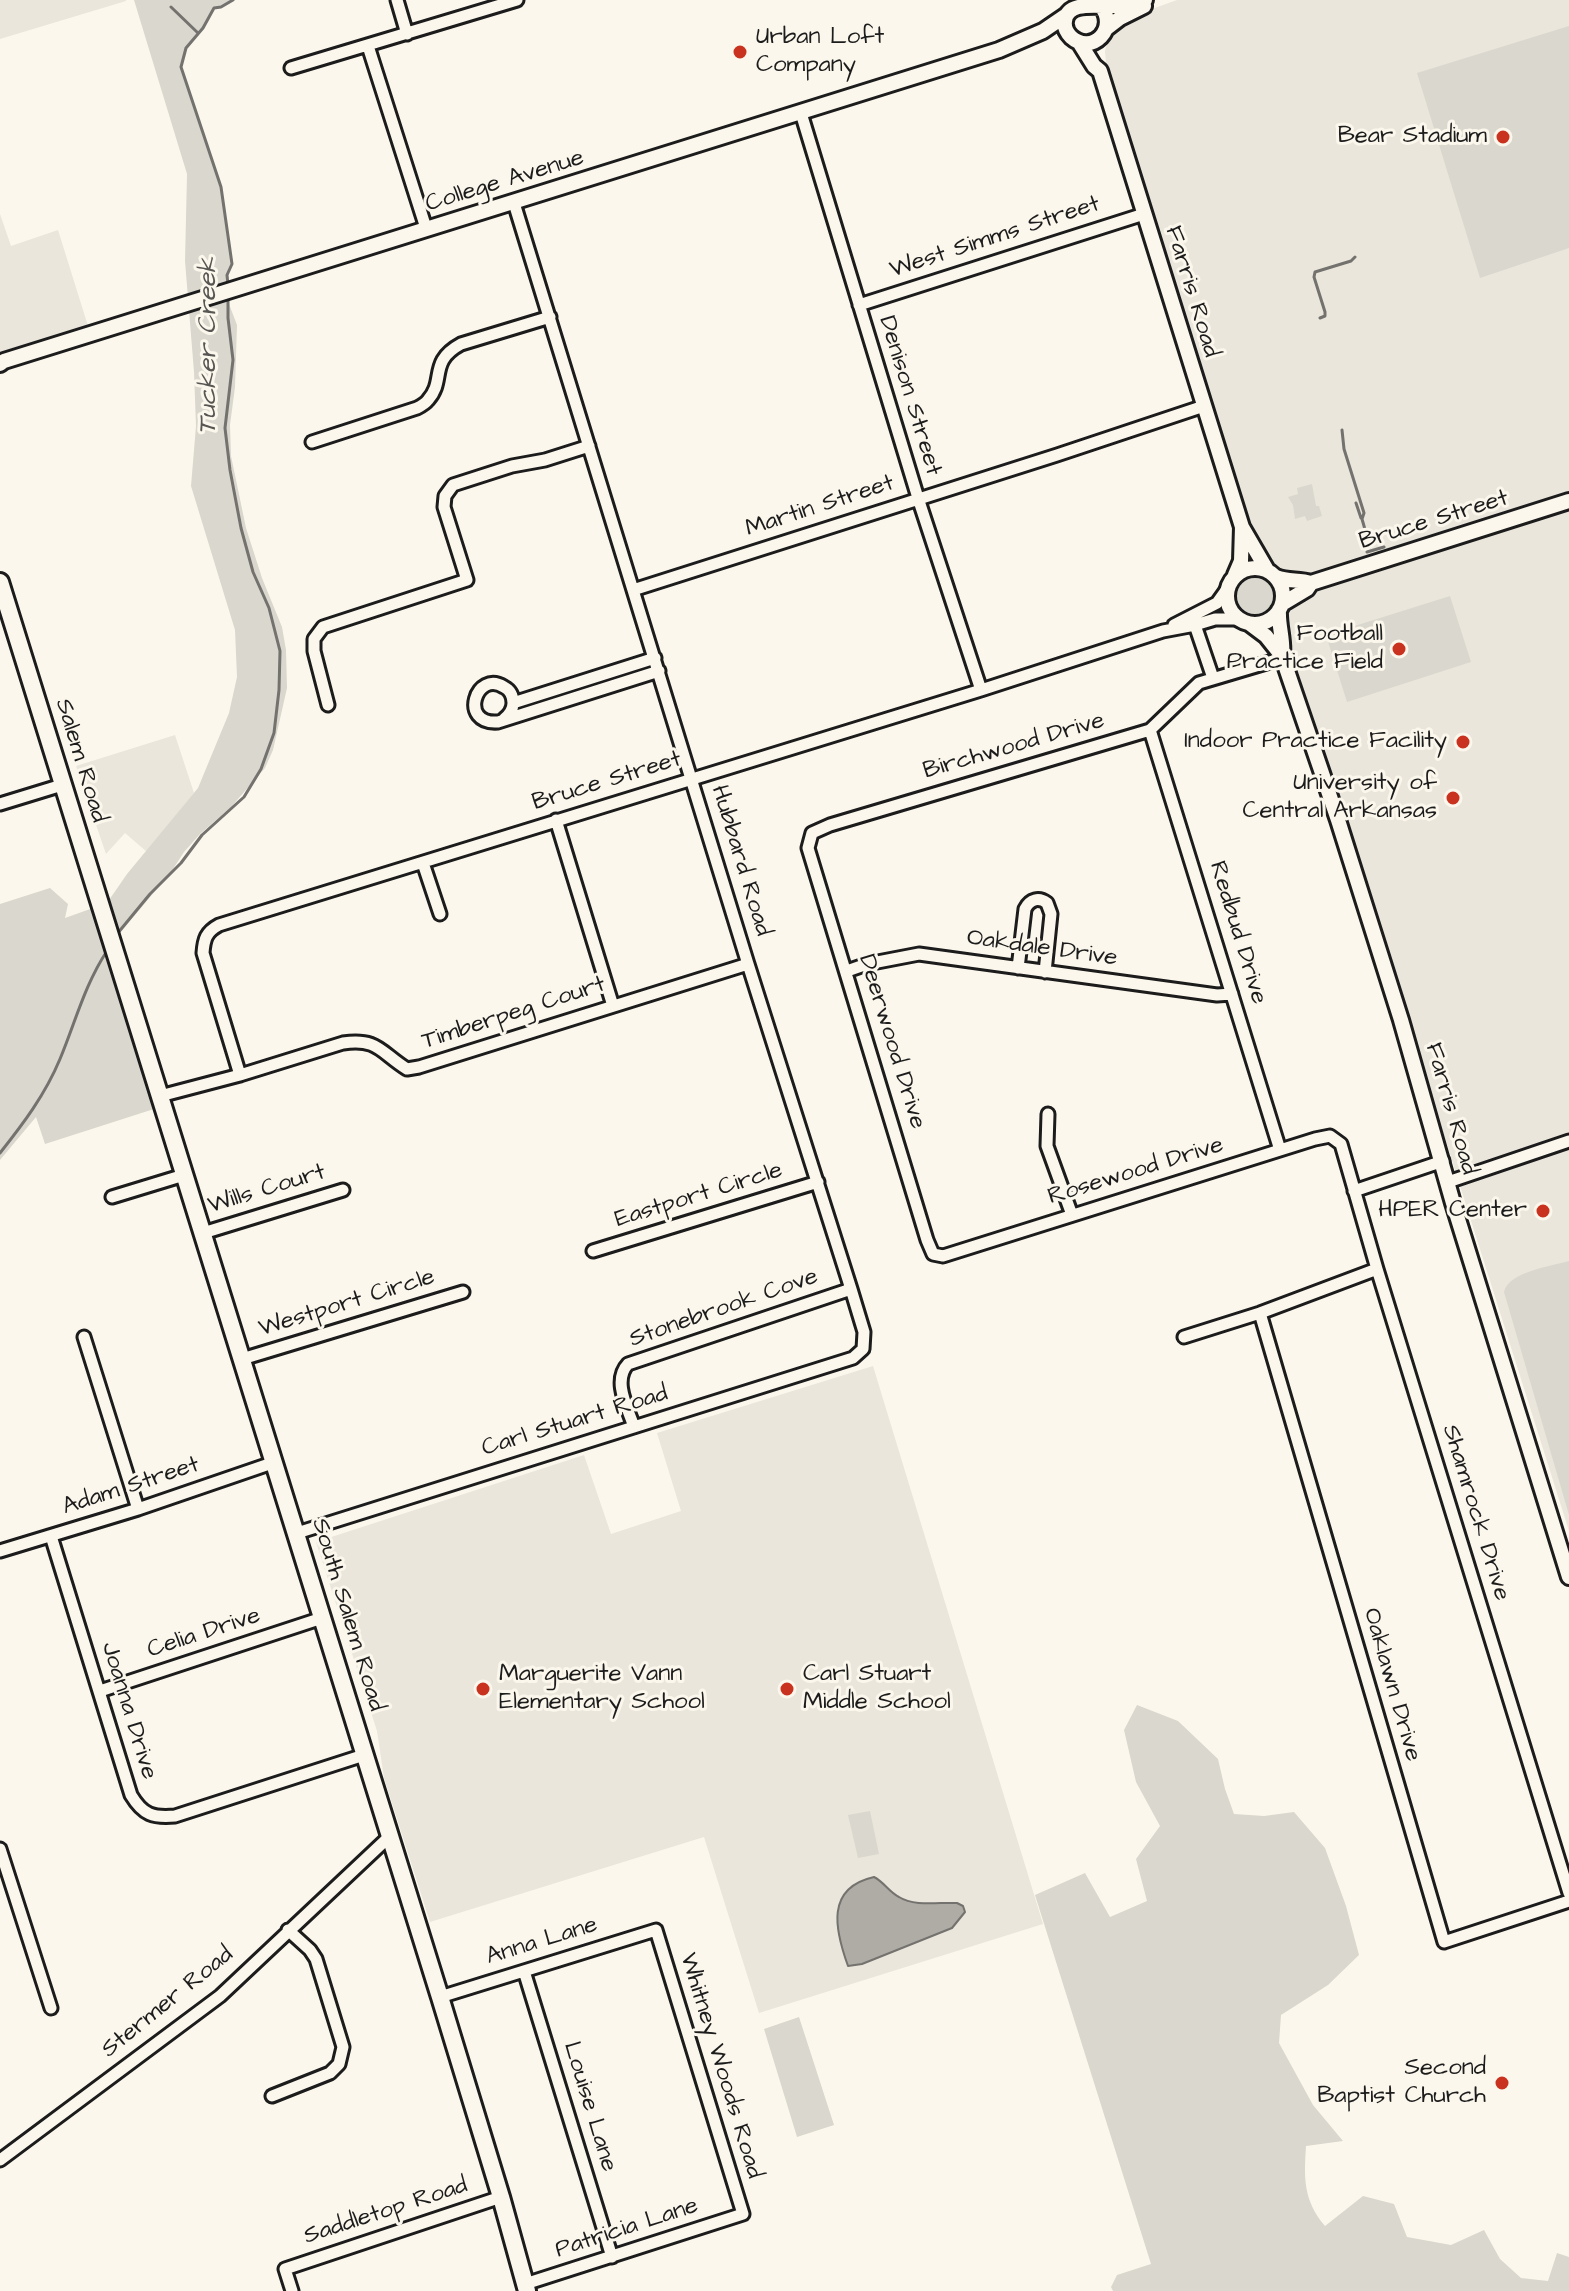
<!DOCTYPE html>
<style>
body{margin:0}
canvas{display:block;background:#fbf7ec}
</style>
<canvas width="1569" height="2291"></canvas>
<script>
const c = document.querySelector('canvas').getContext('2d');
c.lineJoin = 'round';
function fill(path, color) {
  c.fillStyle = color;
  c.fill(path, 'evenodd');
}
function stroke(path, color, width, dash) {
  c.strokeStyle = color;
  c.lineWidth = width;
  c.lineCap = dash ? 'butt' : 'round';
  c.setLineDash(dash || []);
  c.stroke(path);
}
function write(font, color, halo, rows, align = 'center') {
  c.font = font + ' "Architects Daughter",sans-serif';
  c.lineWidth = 6;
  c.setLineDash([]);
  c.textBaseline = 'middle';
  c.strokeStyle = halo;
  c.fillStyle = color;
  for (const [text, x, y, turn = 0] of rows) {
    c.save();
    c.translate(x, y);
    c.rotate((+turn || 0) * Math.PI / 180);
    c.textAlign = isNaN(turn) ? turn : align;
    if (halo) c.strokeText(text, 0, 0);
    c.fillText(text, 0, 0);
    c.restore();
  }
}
fill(new Path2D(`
 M0,0h126v1l-126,38z
 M1177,0h392v1531l-463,-1467 -1,-13 4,-15 15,-17z
 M0,214l11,32 47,-16 30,96 -88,26z
 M175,735l19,58 -47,59 -22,-19 -19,21 -30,-88z
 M873,1366l170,558 -284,89 -55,-176 -274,85 -46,-144 -7,-47 -61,-189 268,-87 27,79 70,-23 -24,-78z`), '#eae6dc');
fill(new Path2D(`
 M134,0h99l-12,7 -7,1 -11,20 -17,20 -5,19 40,120 11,77 -5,11 2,29 8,21 -2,62 -5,38 1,31 15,72 16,50 20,49 4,23 1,38 -14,62 -8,18 -34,39 -31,27 -16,18 -13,20 -67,80 50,157 -109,35 -9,-27 -36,43v-256l50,-16 18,16 -3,14 42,-15 20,-29 71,-86 31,-75 8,-36 -2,-47 -44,-144 5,-60 -2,-54 -9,-111 2,-87z
 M1569,26v222l-89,30 -63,-205z
 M1312,484l4,22h3l3,10 -15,5 -2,-5 -10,3 -2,-14 -5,-8 10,-3 -1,-6z
 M1237 596a18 18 0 1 1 36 0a18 18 0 1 1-36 0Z
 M1450,596l21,66 -124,40 -21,-67z
 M1569,1261v254l-65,-223c4,-20 47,-26 65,-31z
 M1137,1705l41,16 40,38 7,30 9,25 30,2 30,-4 31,36 21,58 13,49 -31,30 -47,30 -2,28 34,62 30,36 -37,5c-2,32 -3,54 19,80l38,-30 31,8 13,33 44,8 33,-15 16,29 21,19 27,3 9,-28 12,4v34h-456l-2,-4 6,-12 34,-11 -116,-369 50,-22 25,44 37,-16 -11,-42 24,-33 -24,-44 -12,-52z
 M870,1811l9,43 -21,4 -10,-43z
 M799,2017l35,108 -37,12 -33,-108z`), '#dad7ce');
const water = new Path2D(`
 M874,1877c10,5 15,15 25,20 16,10 40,5 58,6l6,3 2,6 -13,16 -90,36 -14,2c-13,-36 -23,-78 26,-89z`);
fill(water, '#afaca5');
stroke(water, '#74726e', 2);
stroke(new Path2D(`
 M171,7l27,26
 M228,285l-1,-10 5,-11 -11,-77 -40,-120 5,-19 17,-20 11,-20 7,-1 12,-7
 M1320,318l5,-2v-4l-11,-35 1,-5 36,-11 4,-4
 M1342,430l2,19 20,64 -2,6 8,28
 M1356,503l5,15
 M1367,552l17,-5
 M117,934l33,-40 31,-31 21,-28 42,-38 17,-28 13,-36 5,-43 1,-39 -11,-43 -16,-36 -12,-44 -11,-58 -5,-42 8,-68 -5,-42v-22
 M0,1153c23,-29 45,-58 60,-94 15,-36 25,-75 47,-108`), '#74726e', 3);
const minor = new Path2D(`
 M397,0l10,34
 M368,46l58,182
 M291,68l226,-68
 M801,113l117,385 63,192
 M859,305l285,-91
 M312,442l105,-34c4,-2 8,-4 11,-8 18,-20 0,-38 33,-56l89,-27
 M633,590l424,-135 147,-49
 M1174,625l43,-22 10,-14
 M1195,625l18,53
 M1283,658l-84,25 -49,47 -320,95 -18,8 -4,15 119,392 6,14 10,2 372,-117 15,-3 11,8 36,125 192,624
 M513,703l142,-45
 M328,705l-14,-54v-12l9,-12 144,-47 -23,-73 1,-11 8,-11 59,-19 33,-6 44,-14
 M504,719c5,-4 9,-9 9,-16 0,-7 -3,-13 -9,-16 -28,-18 -46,38 -6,35l161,-51
 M1150,730l130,420
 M0,804l62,-19
 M556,820l57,186
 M423,863l17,51
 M1018,968l7,-59c5,-10 14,-12 22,-6l4,11 -6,58
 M847,971l20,-7 52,-10 298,41 15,-1
 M240,1075l-37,-122c1,-14 3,-21 16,-28l762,-235 182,-59 32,-6 20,-6h24
 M160,1096l80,-21 103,-32c35,-5 37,9 64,26l12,-2 329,-103
 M1048,1114l-1,32 25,69
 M1448,1182l121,-41
 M1354,1191l89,-30
 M112,1197l72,-22
 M203,1233l140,-43
 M593,1251l225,-69
 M1260,1313l184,629 125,-41
 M84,1337l54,172
 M1184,1337l76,-24 117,-44
 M242,1359l221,-67
 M634,1427c-6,-19 -22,-46 -6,-63l223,-75
 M297,1533l556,-175 10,-9 1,-17 -13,-43 -103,-325 -234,-761
 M51,1536l80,259c12,20 22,23 44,21l189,-61
 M0,1551l138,-42 137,-47
 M100,1691l222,-73
 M0,1849l51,159
 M524,1971l88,286
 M440,1997l216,-67 87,284 -218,70
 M272,2096l58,-23 9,-9 4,-17 -27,-88 -6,-9 -22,-20
 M0,2160l220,-164 170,-160
 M292,2291l-7,-22 216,-72`);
const tertiary = new Path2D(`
 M1100,5c20,23 -8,51 -29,32 -4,-4 -7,-10 -6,-16 2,-21 34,-14 50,-15 10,-1 20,-5 30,-6
 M1107,28l13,-10 24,-12
 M1079,42l15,24 6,5 142,456 25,43
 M0,364l4,-3 995,-311 44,-19 22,-15
 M1227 596a28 28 0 1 1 56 0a28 28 0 1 1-56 0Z
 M1235,575l6,-14 1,-34
 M1276,577c12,5 23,2 35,6l258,-82
 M1282,604l25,-15 4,-6
 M1279,610c-1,16 5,30 3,46l56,164 63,200 52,183 116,374
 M1250,624l16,12 16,20`);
const secondary = new Path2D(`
 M0,582l440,1415 61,200 26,94`);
stroke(minor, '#1c1c1c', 17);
stroke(tertiary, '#1c1c1c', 20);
stroke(secondary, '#1c1c1c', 22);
stroke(minor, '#fbf7ec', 11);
stroke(tertiary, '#fbf7ec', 14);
stroke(secondary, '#fbf7ec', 16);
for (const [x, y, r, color] of [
 [740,52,8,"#c8321e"],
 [1503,137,8,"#c8321e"],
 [1399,649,8,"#c8321e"],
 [1463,742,8,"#c8321e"],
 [1453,798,8,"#c8321e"],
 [1543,1211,8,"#c8321e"],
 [483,1689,8,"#c8321e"],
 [787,1689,8,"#c8321e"],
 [1502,2083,8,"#c8321e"]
]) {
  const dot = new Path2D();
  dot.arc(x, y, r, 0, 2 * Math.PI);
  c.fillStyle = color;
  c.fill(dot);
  stroke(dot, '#fbf7ec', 3);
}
write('24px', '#1c1c1c', '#fbf7ec', [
 ["Urban Loft",756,38,"left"],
 ["Company",756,66,"left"],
 ["Bear Stadium",1487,137],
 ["Football",1383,635],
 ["Practice Field",1383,663],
 ["Indoor Practice Facility",1447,742],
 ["University of",1437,784],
 ["Central Arkansas",1437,812],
 ["HPER Center",1527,1211],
 ["Marguerite Vann",499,1675,"left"],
 ["Elementary School",499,1703,"left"],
 ["Carl Stuart",803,1675,"left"],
 ["Middle School",803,1703,"left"],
 ["Second",1486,2069],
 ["Baptist Church",1486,2097]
], 'right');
write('24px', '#1c1c1c', '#fbf7ec', [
 ["College Avenue",505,182,-17],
 ["West Simms Street",995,238,-18],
 ["Farris Road",1191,292,73],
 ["Denison Street",909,396,73],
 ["Martin Street",820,507,-18],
 ["Bruce Street",1434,521,-17],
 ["Birchwood Drive",1014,747,-16],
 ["Salem Road",80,761,73],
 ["Bruce Street",607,782,-17],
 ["Hubbard Road",740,861,73],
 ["Redbud Drive",1237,933,73],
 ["Oakdale Drive",1042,949,8],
 ["Timberpeg Court",514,1014,-18],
 ["Deerwood Drive",891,1042,73],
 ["Farris Road",1450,1109,74],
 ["Rosewood Drive",1136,1172,-17],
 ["Wills Court",267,1190,-17],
 ["Eastport Circle",699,1196,-17],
 ["Westport Circle",347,1304,-17],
 ["Stonebrook Cove",724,1309,-19],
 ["Carl Stuart Road",575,1422,-17],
 ["Adam Street",131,1487,-18],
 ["Shamrock Drive",1475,1513,73],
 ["South Salem Road",347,1615,73],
 ["Celia Drive",204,1634,-18],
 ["Oaklawn Drive",1391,1685,74],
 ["Joanna Drive",128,1711,73],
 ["Anna Lane",542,1942,-17],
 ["Stermer Road",168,2003,-39],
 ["Whitney Woods Road",720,2066,73],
 ["Louise Lane",589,2107,73],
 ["Saddletop Road",386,2212,-18],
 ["Patricia Lane",627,2229,-18]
]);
write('italic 26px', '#575653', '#fbf7ec', [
 ["Tucker Creek",210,346,-90]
]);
</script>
